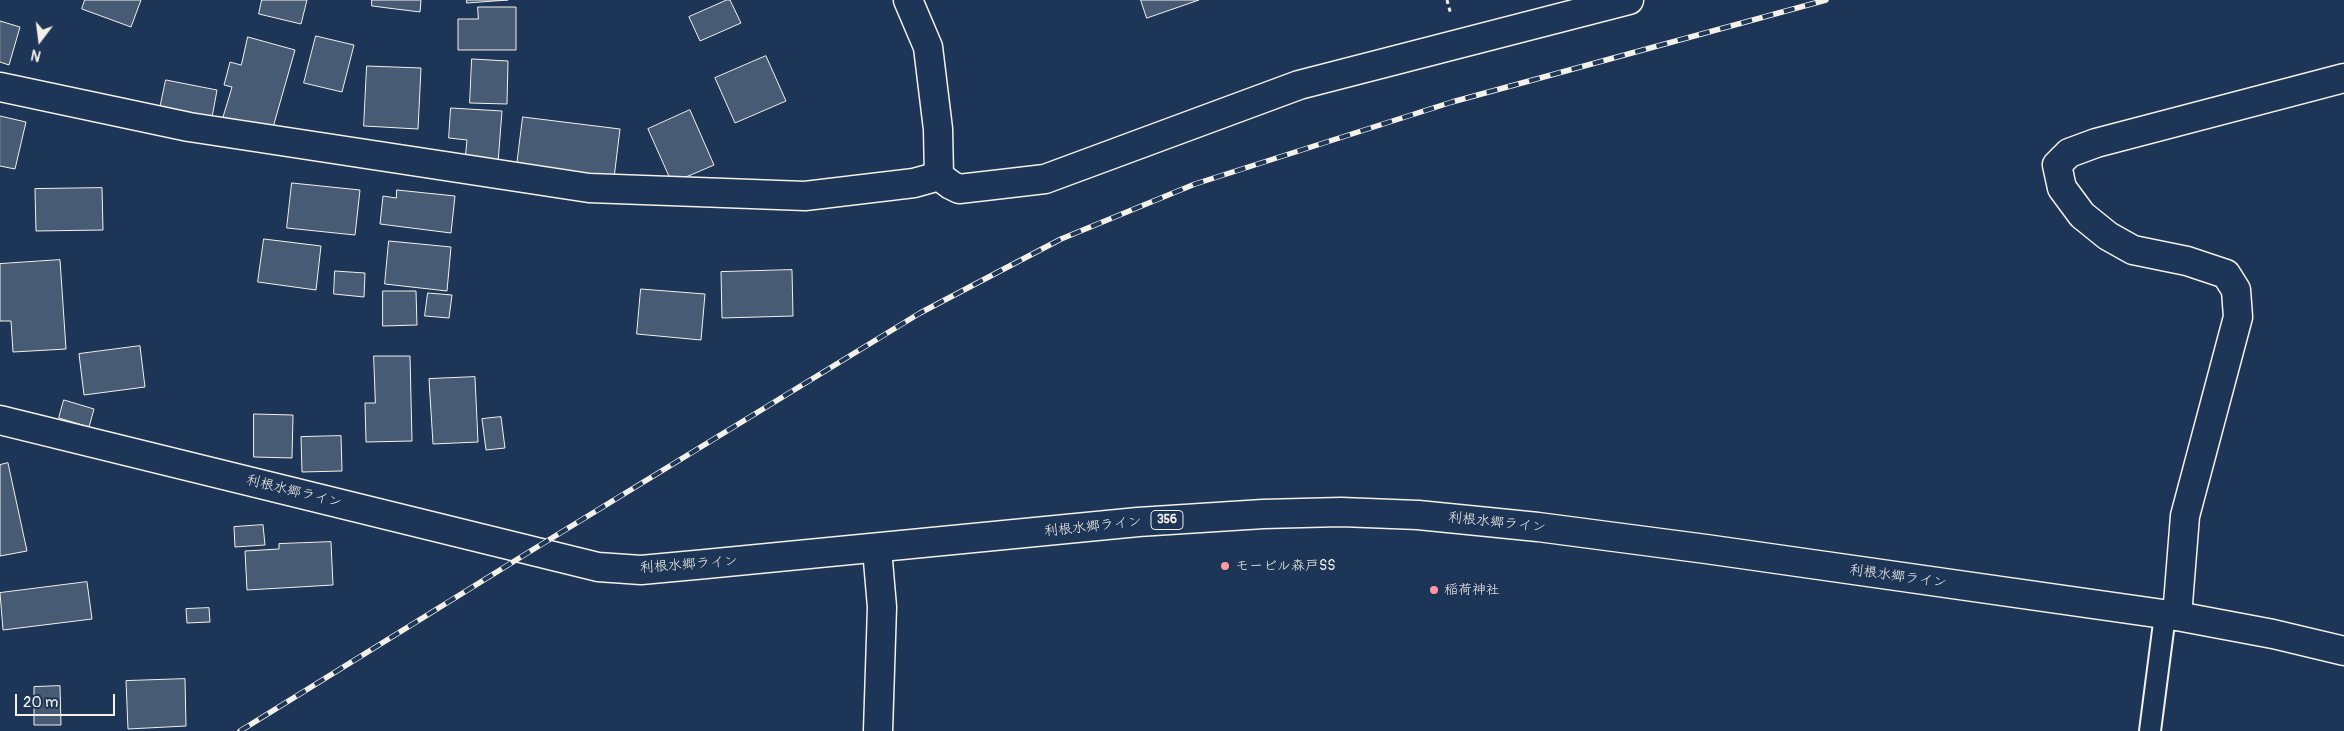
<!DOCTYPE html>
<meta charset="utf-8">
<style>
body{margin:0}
#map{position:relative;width:2344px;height:731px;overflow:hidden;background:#1d3557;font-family:Pangolin,sans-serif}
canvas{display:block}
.north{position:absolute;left:15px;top:15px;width:50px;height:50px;-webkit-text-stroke:4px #1d3557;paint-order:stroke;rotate:195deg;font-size:14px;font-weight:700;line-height:20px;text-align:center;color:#f4f1e8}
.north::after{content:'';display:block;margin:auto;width:18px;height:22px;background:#f4f1e8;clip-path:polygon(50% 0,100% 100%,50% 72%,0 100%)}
.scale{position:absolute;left:15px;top:694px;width:100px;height:22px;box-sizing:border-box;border:2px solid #f4f1e8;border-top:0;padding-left:6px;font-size:15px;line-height:18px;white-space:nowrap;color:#f4f1e8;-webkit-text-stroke:4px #1d3557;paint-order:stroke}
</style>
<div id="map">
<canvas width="2344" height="731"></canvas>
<div class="north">N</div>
<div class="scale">20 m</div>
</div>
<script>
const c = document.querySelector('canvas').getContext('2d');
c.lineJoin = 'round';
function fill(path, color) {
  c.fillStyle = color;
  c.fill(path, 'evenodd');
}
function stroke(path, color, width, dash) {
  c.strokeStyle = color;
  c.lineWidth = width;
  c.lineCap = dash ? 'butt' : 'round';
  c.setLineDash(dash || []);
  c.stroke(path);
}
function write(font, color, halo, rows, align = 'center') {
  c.font = font + ' Pangolin,"Klee One",sans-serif';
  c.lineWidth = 4;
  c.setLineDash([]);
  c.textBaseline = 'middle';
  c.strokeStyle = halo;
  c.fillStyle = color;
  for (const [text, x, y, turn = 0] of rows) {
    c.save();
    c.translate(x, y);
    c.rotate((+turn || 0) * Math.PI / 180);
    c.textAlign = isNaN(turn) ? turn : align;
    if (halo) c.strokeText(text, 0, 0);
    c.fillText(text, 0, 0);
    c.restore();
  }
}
const building = new Path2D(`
 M85,0h56l-10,27 -49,-18z
 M262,0h45l-6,24 -42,-10z
 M372,0h49l-1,12 -48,-6z
 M467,0h41l-41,3z
 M727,0h3l11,23 -41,18 -11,-24z
 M1141,0h58l-52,18z
 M478,7h38v43h-58v-31h20z
 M0,21l20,6 -11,38 -9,-3z
 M316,36l38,9 -12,47 -38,-9z
 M248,37l47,13 -23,81 -49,-14 9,-30 -8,-2 6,-23 11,3z
 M766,56l20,45 -51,22 -20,-45z
 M472,59l36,2 -1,43 -37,-1z
 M367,66l54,2 -3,61 -54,-3z
 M166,80l51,10 -6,33 -52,-10z
 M451,108l51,3 -4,52 -33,-3 2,-20 -18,-2z
 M690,110l24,55 -42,18 -24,-54z
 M0,116l26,6 -11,47 -15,-3z
 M523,117l97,12 -6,49 -97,-13z
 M292,183l68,7 -5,45 -68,-7z
 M102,188l1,42 -67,1 -1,-42z
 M397,190l58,6 -4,37 -71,-9 3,-28 13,2z
 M264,239l57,7 -5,44 -58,-8z
 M389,241l62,6 -4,44 -62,-7z
 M60,260l6,89 -53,3 -2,-31h-11v-57z
 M792,270l1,46 -71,2 -1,-46z
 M335,271l30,2 -1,24 -30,-3z
 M641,289l64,5 -4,46 -64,-6z
 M383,291h33l1,34 -34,1z
 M428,293l24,2 -3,23 -24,-2z
 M140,346l5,41 -61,8 -5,-41z
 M374,356h36l2,85 -46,1 -1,-39h10z
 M475,377l3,65 -45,2 -4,-65z
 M64,400l30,9 -5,18 -30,-9z
 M254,414l39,1 -1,43 -38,-1z
 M501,417l4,31 -19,2 -4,-31z
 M341,436l1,35 -40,1 -1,-35z
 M8,463l19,88 -27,5v-91z
 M263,525l2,20 -30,2 -1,-20z
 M331,542l2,43 -86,5 -2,-39 34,-2v-5z
 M87,582l5,37 -89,11 -3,-37z
 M209,608l1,14 -23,1 -1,-14z
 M185,679l1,47 -58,3 -2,-48z
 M60,686l1,39h-27v-38z`);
fill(building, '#485b74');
stroke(building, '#f4f1e8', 1);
const lane = new Path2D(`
 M2150,731l15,-116`);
const street = new Path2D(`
 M908,0l20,47 10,82 1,47
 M0,87l189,40 400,61 216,8 109,-13 25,-7 12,9 8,4 86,-10 254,-94 330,-85
 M877,549l5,58 -4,124
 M2177,616l8,-100 53,-199 -2,-27 -10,-16 -39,-13 -54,-11 -25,-14 -26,-21 -20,-27 -5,-23 12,-12 27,-10 248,-65`);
const highway = new Path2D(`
 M0,420l598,147 43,3 65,-6 432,-42 125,-8 78,-2 77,3 120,12 168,22 471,67 96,18 71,17`);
stroke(lane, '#f4f1e8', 24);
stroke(street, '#f4f1e8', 31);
stroke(highway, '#f4f1e8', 31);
stroke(new Path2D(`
 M1447,0l4,15`), '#f4f1e8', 3, [4, 4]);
stroke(lane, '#1d3557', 20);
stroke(street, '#1d3557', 28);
stroke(highway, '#1d3557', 28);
const rail = new Path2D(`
 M240,731l289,-179 391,-239 141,-74 134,-55 257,-82 374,-102`);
stroke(rail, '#f4f1e8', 5.5);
stroke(rail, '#1d3557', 4, [11]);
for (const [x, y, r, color] of [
 [1225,566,5,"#ff9aa2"],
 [1434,590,5,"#ff9aa2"]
]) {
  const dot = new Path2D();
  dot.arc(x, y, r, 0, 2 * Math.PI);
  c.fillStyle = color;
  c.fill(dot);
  stroke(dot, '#1d3557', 2);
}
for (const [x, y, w] of [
 [1167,520,32]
]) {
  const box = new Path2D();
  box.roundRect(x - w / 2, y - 9.5, w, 19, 4);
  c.fillStyle = '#1d3557';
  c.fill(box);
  stroke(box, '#f4f1e8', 1);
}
write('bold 12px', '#f4f1e8', null, [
 ["356",1167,520]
]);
write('14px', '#f4f1e8', '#1d3557', [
 ["利根水郷ライン",294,492,14],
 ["利根水郷ライン",1497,523,6],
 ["利根水郷ライン",1093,527,-6],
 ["利根水郷ライン",689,565,-4],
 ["利根水郷ライン",1898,577,8]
]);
write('14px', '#f4f1e8', '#1d3557', [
 ["モービル森戸SS",1235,566],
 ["稲荷神社",1444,590]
], 'left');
</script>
